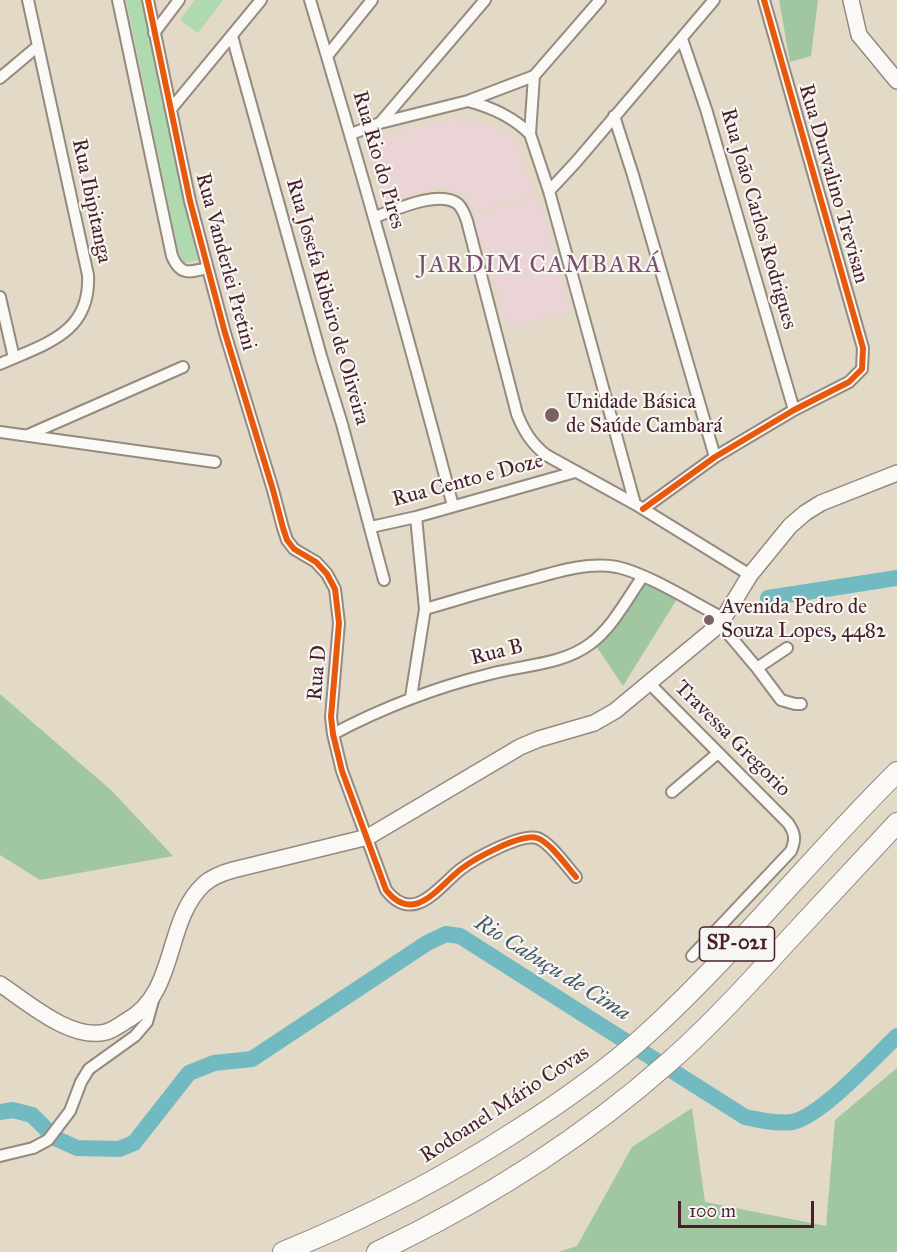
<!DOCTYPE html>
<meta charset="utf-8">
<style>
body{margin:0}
#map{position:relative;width:897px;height:1252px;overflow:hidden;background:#e2d9c6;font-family:"IM FELL Great Primer",serif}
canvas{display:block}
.scale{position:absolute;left:678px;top:1201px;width:136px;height:27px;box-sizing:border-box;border:3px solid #4a1f2b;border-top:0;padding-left:8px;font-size:18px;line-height:21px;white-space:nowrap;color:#4a1f2b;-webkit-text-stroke:4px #f6f6f2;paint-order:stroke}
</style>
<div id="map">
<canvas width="897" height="1252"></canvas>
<div class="scale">100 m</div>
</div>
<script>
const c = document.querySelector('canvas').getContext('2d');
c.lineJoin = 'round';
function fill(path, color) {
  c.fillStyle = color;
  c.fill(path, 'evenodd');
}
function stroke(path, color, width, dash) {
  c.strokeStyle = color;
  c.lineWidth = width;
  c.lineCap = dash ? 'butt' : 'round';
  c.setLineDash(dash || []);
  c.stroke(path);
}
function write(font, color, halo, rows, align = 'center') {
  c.font = font + ' "IM FELL Great Primer",serif';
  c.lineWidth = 4.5;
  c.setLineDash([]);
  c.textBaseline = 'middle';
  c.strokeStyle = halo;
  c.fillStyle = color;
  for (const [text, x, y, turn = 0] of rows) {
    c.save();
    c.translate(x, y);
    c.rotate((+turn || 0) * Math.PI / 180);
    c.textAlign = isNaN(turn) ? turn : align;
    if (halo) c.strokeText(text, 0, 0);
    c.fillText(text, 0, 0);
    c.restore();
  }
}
fill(new Path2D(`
 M453,119l29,4 25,10 10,10 18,53 -61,15 -9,-14 -10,-7 -17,-3 -50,15 -7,-11 -12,-42 7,-9 37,-13 10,1 2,-5z
 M538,197l33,115 -63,16 -35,-114z`), '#ead4d6');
fill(new Path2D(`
 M126,0h17l55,260 -17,4z
 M195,0h28l-25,33 -18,-13z`), '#afd9ae');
fill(new Path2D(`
 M779,0h39l-7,56 -21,6z
 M646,583l31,16 -54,87 -27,-40 25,-28z
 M0,694l112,97 61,65 -133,24 -40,-25z
 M897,1068v184h-339l19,-6 55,-99 60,-39 13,94 121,24 9,-106z`), '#a1c7a1');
stroke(new Path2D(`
 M768,598l129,-20
 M0,1112l13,-2 19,5 23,23 22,10 42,1 15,-6 55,-70 25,-10 38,-4 175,-116 19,-9 14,2 285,181c15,3 31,7 47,5 28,-5 83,-65 105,-86`), '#72bac2', 16);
const minor = new Path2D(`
 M118,0l54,256c8,19 16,17 35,12
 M148,0l42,201 35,132 48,157 10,38 4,12 7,9 22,13 11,12 8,15 4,34 -8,94 2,17 9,37 44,119c28,36 53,-4 75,-21 13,-10 60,-36 76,-31 13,4 30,29 39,39
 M310,0c51,168 98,336 143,506
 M600,0l-66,76 -4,58 19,57 86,313
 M154,33l25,-33
 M232,36l89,320 21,68 42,156
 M682,39l24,70 88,301
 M327,56l45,-56
 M0,78l38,-32
 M468,101c23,6 45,16 62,33
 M171,109l90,-109
 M614,116l19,59 82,282
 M380,123l105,-123
 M351,134l29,-11 88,-22 66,-25
 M549,191l27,-29 138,-162
 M375,217c20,-7 64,-28 83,-13 5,5 7,11 9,17l50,193c7,17 14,29 29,41l89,49 115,71
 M0,297l14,61
 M0,364c44,-20 91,-30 88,-89l-60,-275
 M0,432l215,30
 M28,435l155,-68
 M643,509l72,-52 79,-47 55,-28 13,-13 1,-21 -99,-348
 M371,527l45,-10 159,-45
 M425,609c35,-10 70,-21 106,-30 28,-8 57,-17 86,-12 32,7 78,37 108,52
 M720,624l37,44 24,32 14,4h6
 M757,668l30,-20
 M649,683l139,140c7,10 8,16 3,28l-99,105
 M411,697l14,-88 -9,-92
 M333,734c51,-27 100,-46 157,-60 32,-9 72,-9 100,-30 22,-16 37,-45 53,-68
 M672,792l46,-39
 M0,1156l33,-8 15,-8 22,-29 11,-29 8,-13 46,-33 12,-14 7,-25`);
const secondary = new Path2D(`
 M851,0l8,35 38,46
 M0,984c27,18 71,57 106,48 7,-2 14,-7 20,-11 52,-28 38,-100 78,-137 8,-7 18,-11 29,-14l135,-33 152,-90 19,-8 55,-16 21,-12 105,-87 30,-49 40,-49 15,-13 16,-10 76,-30`);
const motorway = new Path2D(`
 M283,1252c81,-33 159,-73 233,-121 47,-30 93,-62 134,-100 88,-81 162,-175 247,-259
 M377,1252c105,-50 205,-113 292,-190 40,-35 76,-74 111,-113 39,-42 78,-84 117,-126`);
stroke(minor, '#958982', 14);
stroke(secondary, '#958982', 18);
stroke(motorway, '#958982', 22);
stroke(minor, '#fbf9f6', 10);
stroke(secondary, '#fbf9f6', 15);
stroke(motorway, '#fbf9f6', 20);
stroke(new Path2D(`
 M148,0l42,201 35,132 48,157 10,38 4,12 7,9 22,13 11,12 8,15 4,34 -8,94 2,17 9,37 44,119c28,36 53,-4 75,-21 13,-10 60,-36 76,-31 13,4 30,29 39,39
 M643,509l72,-52 79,-47 55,-28 13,-13 1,-21 -99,-348`), '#e8590c', 6);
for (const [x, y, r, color] of [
 [552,415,8,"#7f6061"],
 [709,620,6,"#7f6061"]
]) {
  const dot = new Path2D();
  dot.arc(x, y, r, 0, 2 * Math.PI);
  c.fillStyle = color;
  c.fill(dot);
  stroke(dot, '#f6f6f2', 2);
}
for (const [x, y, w] of [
 [737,944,75]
]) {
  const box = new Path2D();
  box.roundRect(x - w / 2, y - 17, w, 34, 4.5);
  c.fillStyle = '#f6f6f2';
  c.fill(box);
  stroke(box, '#4a1f2b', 1.5);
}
write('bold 20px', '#4a1f2b', null, [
 ["SP-021",737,944]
]);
write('21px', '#4a1f2b', '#f6f6f2', [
 ["Rua Rio do Pires",378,160,74],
 ["Rua Durvalino Trevisan",833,184,74],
 ["Rua Ibipitanga",91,201,78],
 ["Rua João Carlos Rodrigues",758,219,74],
 ["Rua Vanderlei Pretini",225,262,75],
 ["Rua Josefa Ribeiro de Oliveira",327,302,74],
 ["Rua Cento e Doze",468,481,-15],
 ["Rua B",497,653,-14],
 ["Rua D",318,673,-85],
 ["Travessa Gregorio",732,739,45],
 ["Rodoanel Mário Covas",505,1105,-33]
]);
write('21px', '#4a1f2b', '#f6f6f2', [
 ["Unidade Básica",566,403],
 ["de Saúde Cambará",566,427],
 ["Avenida Pedro de",721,608],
 ["Souza Lopes, 4482",721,632]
], 'left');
write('italic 22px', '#475867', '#f6f6f2', [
 ["Rio Cabuçu de Cima",552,969,32]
]);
c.letterSpacing = '1.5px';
write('24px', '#7b4e6d', '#f6f6f2', [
 ["JARDIM CAMBARÁ",540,266]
]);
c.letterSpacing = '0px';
</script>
